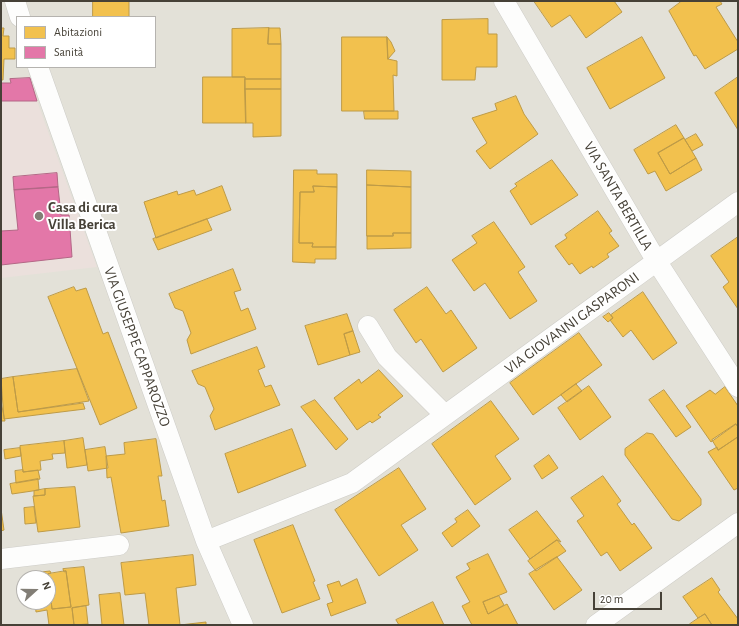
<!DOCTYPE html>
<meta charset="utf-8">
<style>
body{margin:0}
#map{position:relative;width:739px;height:626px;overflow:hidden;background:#f0efeb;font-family:"Alegreya Sans",sans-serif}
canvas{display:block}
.frame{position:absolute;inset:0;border:2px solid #464137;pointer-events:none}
.legend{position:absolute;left:16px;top:16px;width:140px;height:52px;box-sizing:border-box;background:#fff;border:1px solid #b5b3af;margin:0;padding:5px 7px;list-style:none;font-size:12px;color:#464137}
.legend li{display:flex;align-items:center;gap:8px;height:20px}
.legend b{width:20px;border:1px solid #b5b3af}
.north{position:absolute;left:16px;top:570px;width:40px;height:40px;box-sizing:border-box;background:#fff;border:1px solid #b5b3af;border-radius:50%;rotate:69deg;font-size:11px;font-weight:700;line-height:16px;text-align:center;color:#464137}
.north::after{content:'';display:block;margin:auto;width:14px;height:18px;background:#827e76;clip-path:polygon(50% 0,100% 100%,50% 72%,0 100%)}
.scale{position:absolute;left:593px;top:592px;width:69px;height:18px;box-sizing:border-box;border:2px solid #464137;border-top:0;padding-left:5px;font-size:12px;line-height:14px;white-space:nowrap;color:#464137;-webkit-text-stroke:3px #fff;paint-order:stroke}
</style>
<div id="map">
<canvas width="739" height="626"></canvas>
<div class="frame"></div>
<ul class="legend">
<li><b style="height:11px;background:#f2c14e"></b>Abitazioni</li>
<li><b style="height:11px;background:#e377a8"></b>Sanità</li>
</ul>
<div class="north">N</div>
<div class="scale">20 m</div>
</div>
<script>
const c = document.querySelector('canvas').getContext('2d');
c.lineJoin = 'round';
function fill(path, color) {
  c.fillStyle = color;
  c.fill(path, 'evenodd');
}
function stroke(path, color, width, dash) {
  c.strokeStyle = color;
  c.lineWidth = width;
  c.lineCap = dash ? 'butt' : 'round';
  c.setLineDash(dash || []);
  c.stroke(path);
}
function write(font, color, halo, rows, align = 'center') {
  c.font = font + ' "Alegreya Sans",sans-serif';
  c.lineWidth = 4;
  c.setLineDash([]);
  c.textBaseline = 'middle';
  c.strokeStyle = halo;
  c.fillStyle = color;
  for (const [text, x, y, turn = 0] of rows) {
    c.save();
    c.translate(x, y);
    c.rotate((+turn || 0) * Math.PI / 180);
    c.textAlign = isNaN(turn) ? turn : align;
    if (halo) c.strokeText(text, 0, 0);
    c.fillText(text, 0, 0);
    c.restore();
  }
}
fill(new Path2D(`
 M1,1h737v624h-737zM17,17h138v50h-138zM24,578h24v24h-24z`), '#e3e1d8');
fill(new Path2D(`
 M1,101h36l60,166 -96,11z`), '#ebe0dc');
const homes = new Path2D(`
 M93,1h36v16h-36z
 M534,1h80l8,11 -36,26 -16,-23 -18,12z
 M682,1h38l2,3 -6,3 22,35v7l-33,20 -9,-14 -2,1 -25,-45z
 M488,19v15h9v33h-21l-1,13h-33v-60z
 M1,28h3l-1,8h6v12h6v11h-11l-1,21h-2z
 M269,28h11l1,16h-13z
 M269,28l-1,16h13v35h-36v-2h-13v-48z
 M342,37h45l1,22 9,2v15l-4,-1 1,36h-52z
 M387,37l4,5 4,9 -7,8z
 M642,37l23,41 -55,31 -23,-41z
 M203,77h42l1,46h-43z
 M738,77v53l-23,-37z
 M245,79h36v10h-36z
 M245,89h36v47l-28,1v-14h-7z
 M516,96l8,18 14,20 -48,35 -14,-18 11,-8 -15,-25 25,-8 -2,-6z
 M364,111h34v8h-33z
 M676,125l8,13 -26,15 12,21 26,-16 6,12 -36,21 -11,-20 -7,3 -14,-24z
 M696,134l7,11 -11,6 -7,-11z
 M684,138l12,20 -26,16 -12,-21z
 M552,160l26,35 -47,30 -21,-34 7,-5 -2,-2z
 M294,170h23v4h20v13l-24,-1 1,6h-14l-1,51h14l-1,4h24v12h-21v4l-22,-1z
 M367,170l44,1v16l-44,-2z
 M367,185l44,2v46h-18v3h-26z
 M222,186l9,24 -75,28 -12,-36 33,-11 1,4 16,-5 2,5z
 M313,186l24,1 -1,60h-24l1,-4h-14l1,-51h14z
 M598,211l14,20 -3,2 10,13 -12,8 2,3 -16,11 -1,-2 -12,8 -8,-11 -3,2 -14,-19 12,-8 -2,-3z
 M207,219l5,11 -54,20 -5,-11z
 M494,222l31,45 -7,5 19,29 -27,18 -25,-36 -11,8 -22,-31 25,-17 -5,-7z
 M393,233h18v15l-44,1v-13h26z
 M738,237v72l-15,-22 6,-5 -18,-26z
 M233,269l8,21 -7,2 7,19 7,-3 8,21 -65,25 -4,-14 4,-7 -8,-22 -8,-3 -6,-14z
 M74,287l2,4 10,-3 17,46 5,-2 29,76 -37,17 -52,-128z
 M427,287l19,27 5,-4 26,38 -34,24 -22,-33 -5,4 -22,-33z
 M643,292l34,51 -24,17 -22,-30 -8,7 -13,-17 3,-2 -2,-3z
 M609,313l4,5 -5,4 -5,-5z
 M347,314l6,17 -9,3 6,21 -32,10 -13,-39z
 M353,331l7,21 -10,3 -6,-21z
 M579,333l23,32 -69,50 -23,-32z
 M257,347l8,20 -7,3 7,17 6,-2 9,20 -65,25 -5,-14 4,-7 -9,-22 -7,-3 -6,-13z
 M77,369l12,32 -71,11 -5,-35z
 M379,370l24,26 -25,19 3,2 -9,6 -2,-2 -13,9 -23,-32 25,-19 2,4z
 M13,377l5,35 65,-9 2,6 -81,10 -3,-40z
 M576,384l6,7 -15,11 -6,-7z
 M589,386l22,31 -31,23 -22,-32z
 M725,387l13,19v21l-2,-3 -25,18 -25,-36 24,-16 5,4z
 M664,390l27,37 -15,10 -27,-37z
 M315,400l33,39 -12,11 -35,-43z
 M491,401l28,38 -24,17 16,23 -36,26 -43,-61z
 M1,402l4,19h-4z
 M736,424l2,3v10l-20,13 -6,-10z
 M292,429l14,37 -68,27 -13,-39z
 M647,433l6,1 48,65v6l-22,16 -7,-2 -47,-64v-6z
 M738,437v51l-4,2 -26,-38 9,-5 1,3z
 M83,438l4,27 -20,3 -3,-27z
 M156,439l6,37h-4l4,25 3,-1 4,26 -48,7 -10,-56 -4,1 -1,-22 19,-2 -1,-11z
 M64,441l1,12 -13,1 1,5 -13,2 1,9 -18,2 -3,-26z
 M105,447l3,21 -20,3 -3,-21z
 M20,448l1,8 -16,3 -1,-9z
 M549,455l9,13 -16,11 -8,-13z
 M399,468l27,41 -25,16 17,25 -39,26 -44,-66z
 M23,470v2l15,-2 2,9 -24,4 -1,-12z
 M603,476l18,25 -4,3 15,21 2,-2 18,25 -32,23 -13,-19 -6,4 -24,-35 7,-5 -13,-18z
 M38,479l1,11 -27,4 -2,-10z
 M75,487l5,40 -42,5 -5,-36 12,-1v-6z
 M45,489v6l-11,1v-5z
 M34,507l2,16 -11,1 -1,-16z
 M1,509l3,21 -3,1z
 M468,510l12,16 -28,21 -10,-14 15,-11 -2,-3z
 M537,511l24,31 -4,-2 -27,19 -21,-29z
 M293,525l22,56 -2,1 7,17 -38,14 -28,-73z
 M557,540l9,11 -30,20 -8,-10z
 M488,554l19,38 -24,10 5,12 19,-10 11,21h-46l-10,-19 8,-4 -14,-25 14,-8 -3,-5z
 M193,555l3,30 -20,3 4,37 26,-3v3h-57l-4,-32 -20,2 -4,-32z
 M557,557l25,33 -28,20 -25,-36z
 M84,567l5,38 -17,3 2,17h-25l-2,-15 -11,2 -1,-10h13v-24h-16v-5l18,-2 1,2 -3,1 4,35 19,-2 -5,-36 -2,1 -1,-3z
 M66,571l5,36 -19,2 -4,-35z
 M712,578l8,12 -2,2 20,27v6h-26l-7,-11 -7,4 -15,-21z
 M357,579l9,24 -35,13 -4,-12 6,-2 -6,-17 12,-4 2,5z
 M120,593l4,32h-22l-3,-30z
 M499,596l5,9 -16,9 -5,-12z
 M433,602l11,23h-45l-3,-5z
 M86,606l2,18 -14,1 -2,-17z
 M705,614l7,11h-21l-1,-1z`);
fill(homes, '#f2c14e');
stroke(homes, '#be9b47', 1);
const health = new Path2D(`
 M30,78l7,23h-36v-18h10l-1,-4z
 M57,173l1,14 -44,3 -1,-13z
 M58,187l3,28h8l3,42 -71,8v-34l17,-1 -4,-40z`);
fill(health, '#e377a8');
stroke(health, '#b46786', 1);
const street = new Path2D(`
 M15,1l5,16
 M504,1l153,261 81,125
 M38,67l168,474 37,84
 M368,326l19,31 58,58
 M206,541l146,-58 386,-281
 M1,559l118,-14
 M596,625l142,-102`);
stroke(street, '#cecdc8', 21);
stroke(street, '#fdfdfc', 20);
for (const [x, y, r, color] of [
 [39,216,5,"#827e76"]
]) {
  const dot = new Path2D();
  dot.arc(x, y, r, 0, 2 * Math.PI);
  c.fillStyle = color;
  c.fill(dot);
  stroke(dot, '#fff', 1.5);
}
write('15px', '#464137', '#fff', [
 ["VIA SANTA BERTILLA",618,196,60],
 ["VIA GIOVANNI GASPARONI",572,323,-36],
 ["VIA GIUSEPPE CAPPAROZZO",137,347,70]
]);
write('bold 15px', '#464137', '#fff', [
 ["Casa di cura",48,207],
 ["Villa Berica",48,224]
], 'left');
</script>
